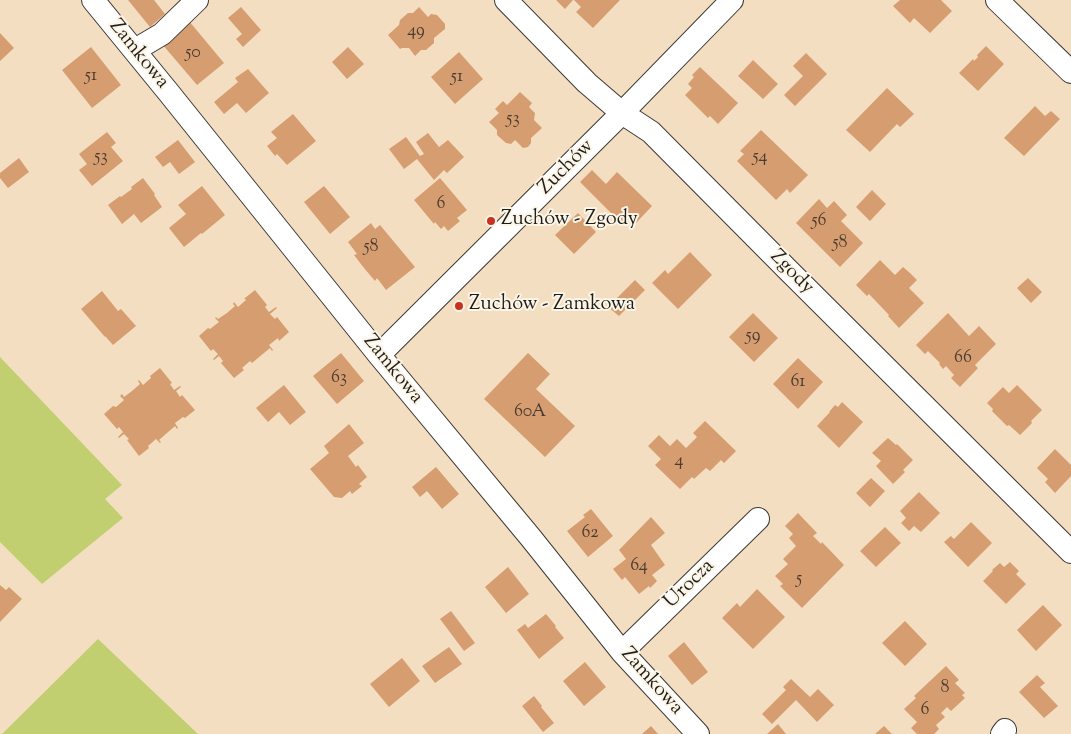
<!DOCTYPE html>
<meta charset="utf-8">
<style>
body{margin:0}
canvas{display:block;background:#f4dec1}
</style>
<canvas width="1071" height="734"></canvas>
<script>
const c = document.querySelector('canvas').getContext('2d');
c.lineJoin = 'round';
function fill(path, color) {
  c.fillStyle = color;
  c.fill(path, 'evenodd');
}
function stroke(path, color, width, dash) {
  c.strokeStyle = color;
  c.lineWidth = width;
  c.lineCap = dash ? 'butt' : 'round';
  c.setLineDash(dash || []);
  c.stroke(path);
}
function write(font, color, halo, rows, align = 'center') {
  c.font = font + ' "Sorts Mill Goudy",serif';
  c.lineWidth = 4;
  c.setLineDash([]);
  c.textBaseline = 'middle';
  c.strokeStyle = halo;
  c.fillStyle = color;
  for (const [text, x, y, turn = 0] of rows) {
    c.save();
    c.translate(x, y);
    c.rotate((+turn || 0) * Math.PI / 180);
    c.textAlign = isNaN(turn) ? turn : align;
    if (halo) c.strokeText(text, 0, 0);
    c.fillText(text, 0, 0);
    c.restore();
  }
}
fill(new Path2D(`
 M0,357l122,128 -17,14 18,19 -81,66 -42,-42z
 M98,639l100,95h-196z`), '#c1cf71');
fill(new Path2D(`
 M128,0h26l11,14 -15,13z
 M556,0h17l-8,9z
 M574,0h46l-27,28 -17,-16 5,-5z
 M900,0h41l11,11 -22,22 -16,-15 -4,5 -17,-17z
 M241,7l20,23 -18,17 -7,-8 6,-5 -14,-16z
 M419,7l9,10 3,-3 6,1 8,9v5l-11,9v5l-8,7h-5l-6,6 -6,-8h-7l-2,1 -12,-14 11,-10 1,-5 8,-7h5z
 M189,21l35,42 -27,22 -35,-41z
 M0,33l14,15 -14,13z
 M986,46l18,18 -26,27 -19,-18 14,-14 1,2 4,-4 -1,-2z
 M91,47l30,38 -29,23 -30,-38z
 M348,47l16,17 -17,15 -15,-17z
 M459,52l24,27 -28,25 -24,-27z
 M806,53l21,21 -32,32 -11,-11 19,-19 -10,-10z
 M753,60l25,24 -15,15 -25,-23z
 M700,67l38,36 -20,21 -8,-8 -2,2 -23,-23 7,-7 -4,-4 6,-7 -2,-2z
 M248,69l21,24 -23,20 -9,-10 -13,11 -10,-12 24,-20 -3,-4z
 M887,88l27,26 -14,13 -3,-3 -27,28 -24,-22z
 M520,92l12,11 -3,4 6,6 -1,7 8,8 -11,10v5l-3,4 -5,1 -8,-8 -4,4 -5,-1 -9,-8v-5l-8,-8 10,-9 -4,-4 8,-8 4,4z
 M1035,106l10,10 6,-5 9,8 -36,37 -20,-18z
 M293,114l23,27 -29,24 -10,-11 -2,2 -8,-10 10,-8 -6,-6z
 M761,130l47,45 -18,18 -3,-4 -11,11 -39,-39 7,-7 -4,-3z
 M107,132l9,11 -5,4 12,14 -31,25 -13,-16 8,-6 -8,-10z
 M428,133l11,14 9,-7 16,17 -17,16 -3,-3 -10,10 -17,-21 -13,10 -15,-20 17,-12 14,19 4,-2 -8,-12z
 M178,140l17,22 -16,12 -9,-12 -7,5 -8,-10z
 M19,158l10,14 -21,16 -8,-10v-5z
 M592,170l14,14 11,-12 35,34 -16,17 -6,-6 -8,7 -42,-42z
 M143,178l12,16 -1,1 8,12 -21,16 -7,-9 -12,10 -14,-19 12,-9 1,1 11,-8 -1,-2z
 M440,178l27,32 -10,8 3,3 -12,10 -4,-5 -3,3 -6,-7 -1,2 -20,-24z
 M202,186l23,29 -23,19 -1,-1 -17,14 -15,-19 17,-14 -8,-9z
 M324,186l26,31 -20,17 -26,-32z
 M872,190l14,14 -16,17 -14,-14z
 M819,199l8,9 7,-7 13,14 -6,6 22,22 -23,24 -44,-44z
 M578,213l18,19 -22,22 -19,-19z
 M371,223l4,6 5,-4 35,42 -29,23 -9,-12 -2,3 -11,-13 -10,-13 3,-1 -9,-12z
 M690,252l22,23 -34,34 -26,-26 13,-13 3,4z
 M880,260l15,15 8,-8 7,6 7,7 -8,8 15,15 -25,25 -11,-12 1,-1 -20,-21 -2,2 -11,-11z
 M1028,278l14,14 -11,11 -14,-15z
 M635,280l10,10 -26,26 -11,-9z
 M255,290l12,15 -2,2 4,5 7,-5 1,1 -7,6 5,5 2,-2 12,15 -10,9 -1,-3 -9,7 4,5 -1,1 -2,-3 -18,15 -2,-2 -8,7 2,2 -10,8 -13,-15 2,-2 -4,-5 -5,4 -1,-1 5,-5 -5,-5 -2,2 -12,-15 9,-8 2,1 9,-7 -4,-4 1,-1 2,2 9,-6 8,-7 -2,-2 1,-2 4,5 8,-7 -2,-2h1z
 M102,291l16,20 3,-2 15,17 -23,19 -8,-9v1l-24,-28z
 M753,313l25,25 -24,24 -25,-25z
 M948,313l21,23 10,-10 17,18 -21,21 3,3 -18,19 -9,-9 3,-3 -8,-9 -3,3 -4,-5 1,-1 -12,-12 -3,3 -9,-9z
 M341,353l23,28 -27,23 -24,-28z
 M528,353l22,21 -14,15 39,37 -30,31 -61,-58z
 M798,358l25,24 -25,27 -25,-25z
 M160,368l12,15 -2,1 4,6 6,-4 1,1 -5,4 4,6 2,-2 13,15 -10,8 -2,-1 -8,6 3,5 -1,1 -2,-3 -16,14 2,2 -1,1 -4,-4 -8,7 1,2 -10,8 -12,-16 2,-1 -5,-5 -5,4 -1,-1 5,-5 -4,-5 -2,2 -13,-15 9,-8 3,1 8,-7 -4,-4 2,-2 2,3 8,-6 8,-7 -2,-3 1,-1 4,5 8,-7 -1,-2z
 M284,385l22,27 -16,13 -11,-13 -11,10 -12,-14z
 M1017,385l25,25 -11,11 1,2 -12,12 -11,-10 -2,1 -15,-15 1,-2 -6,-6 16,-16 6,6z
 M842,402l21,20 -24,26 -22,-22 13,-14h-1l6,-7 3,2z
 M705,421l31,30 -12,12 -3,-3 -11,11 -4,-3 -12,11 -2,-2 -12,12 -25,-24 6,-6 -13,-13 11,-11 11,11 7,-7 9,9 11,-11 -4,-4z
 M349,424l15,19 -16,13 8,11 2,-2 9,12 -8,7 3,2 -10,8 -2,-3 -8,7 -8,-1 -24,-28 19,-16 -5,-7z
 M888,438l8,7 1,-1 16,16 -10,10 2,2 -12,12 -17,-18 5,-5 -9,-8z
 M1055,449l16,16v11l-16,17 -10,-11 3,-3 -11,-11z
 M436,467l23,27 -17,15 -15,-18 -7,6 -8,-10z
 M871,478l14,13 -15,16 -14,-14z
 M919,492l21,21 -19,19 -7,-6 -5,5 -8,-8 5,-5 -6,-7z
 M591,509l22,27 -25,21 -21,-26 18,-14 -2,-2z
 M798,513l19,20 -4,3 8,8 1,-2 22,23 -42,43 -22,-22 3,-2 -8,-8 13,-12 -5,-5 13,-13 -7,-8 4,-4 -8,-8z
 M651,517l14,16 -14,12 14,20 -13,10 5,6 -7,7 -1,-2 -10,8 -14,-17 -3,3 -9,-11 13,-10 -7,-9z
 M971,522l21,21 -24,24 -24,-25 7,-6 3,3z
 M885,527l16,16 -25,24 -16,-16z
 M1010,562l9,9 -3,3 10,10 -20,20 -23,-23 10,-10 -1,-1 8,-7 4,4z
 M508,567l21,27 -23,19 -21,-26z
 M0,585l6,5 3,-3 13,12 -22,23z
 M757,589l28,28 -32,32 -31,-31 15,-15 3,4z
 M1043,605l19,20 -26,26 -19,-21z
 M451,611l24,32 -11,8 -24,-32z
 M546,614l10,12 -1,1 9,11 -25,21 -22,-29 8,-6 3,4z
 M905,621l22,23 -22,22 -23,-23z
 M684,642l24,30 -16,13 -24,-29z
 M449,647l13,17 -27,19 -13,-17z
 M402,658l18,23 -31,26 -19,-23z
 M585,662l21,25 -22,19 -21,-25z
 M946,666l13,14 -4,3 10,10 -3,2 3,3 -14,13 -4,-4 -6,6 4,4 -9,8 3,4 -5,5h-17l-6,-6 6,-6 -13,-13 12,-11 -2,-2z
 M1037,675l8,8 -5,4 18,19 -14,12 -25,-26z
 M791,679l19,18 8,-8 16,16 -17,17 -21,-22 -24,24 -10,-10 24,-24 -3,-3z
 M534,696l8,10 -1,1 13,16 -11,9 -21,-26z
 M778,724l8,10h-19z
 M651,726l7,8h-16z
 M884,726l8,8h-17z`), '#d69d70');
const minor = new Path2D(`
 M93,0l76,93 210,262 152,183 91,114 76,82
 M506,0l81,83 35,30 29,19 136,137 284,283
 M997,0l74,72
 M135,50l27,-16 35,-34
 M379,355l243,-242 110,-113
 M622,652l136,-133
 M1002,734l3,-4`);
stroke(minor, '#3c3935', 24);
stroke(minor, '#fff', 22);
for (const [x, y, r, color] of [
 [491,221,5,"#c8321e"],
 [459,306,5,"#c8321e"]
]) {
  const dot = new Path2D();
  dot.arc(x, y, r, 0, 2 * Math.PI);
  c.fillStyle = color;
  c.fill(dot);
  stroke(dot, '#fcf5e5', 2);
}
write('18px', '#4a3c31', null, [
 ["49",416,32],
 ["50",193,54],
 ["51",91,77],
 ["51",457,78],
 ["53",513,120],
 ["53",101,158],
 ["54",760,158],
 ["6",441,205],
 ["56",819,222],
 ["58",840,244],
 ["58",371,248],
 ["59",753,337],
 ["66",963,359],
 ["63",339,379],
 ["61",798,383],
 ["60A",530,413],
 ["4",679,462],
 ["62",590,534],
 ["64",639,567],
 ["5",799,580],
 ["8",945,689],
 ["6",925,711]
]);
write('20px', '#1c1c1c', '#fcf5e5', [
 ["Zamkowa",138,55,51],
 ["Zuchów",567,168,-45],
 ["Zgody",791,273,45],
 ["Zamkowa",392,370,51],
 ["Urocza",690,585,-44],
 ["Zamkowa",651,682,48]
]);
write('20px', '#1c1c1c', '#fcf5e5', [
 ["Zuchów - Zgody",501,221],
 ["Zuchów - Zamkowa",469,306]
], 'left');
</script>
